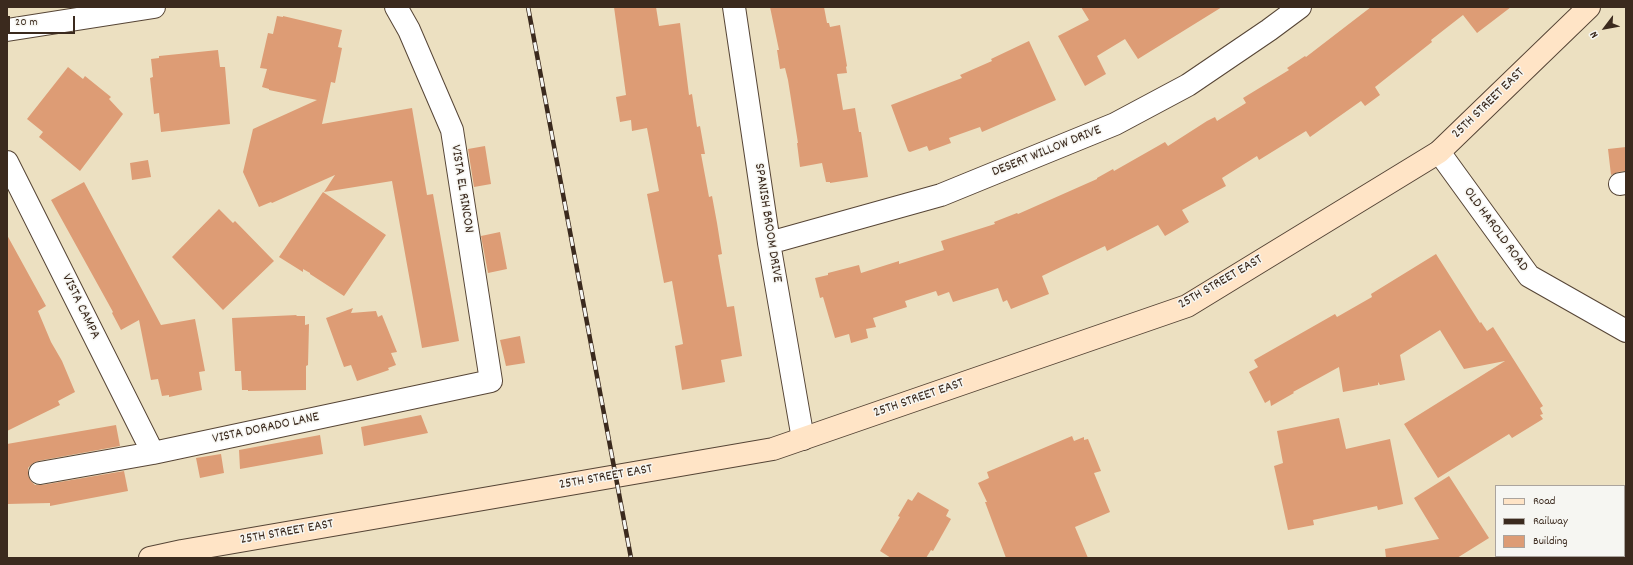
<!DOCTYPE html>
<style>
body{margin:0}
#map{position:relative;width:1633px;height:565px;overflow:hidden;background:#ece0c1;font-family:Dekko,sans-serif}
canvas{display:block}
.frame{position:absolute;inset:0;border:8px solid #3b2a1e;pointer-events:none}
.legend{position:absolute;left:1495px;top:485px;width:130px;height:72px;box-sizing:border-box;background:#f6f6f2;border:1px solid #aba49d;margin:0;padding:5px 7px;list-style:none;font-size:12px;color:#3b2a1e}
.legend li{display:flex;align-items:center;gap:8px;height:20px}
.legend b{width:20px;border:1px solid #aba49d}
.north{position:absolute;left:1585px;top:8px;width:40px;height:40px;-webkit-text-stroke:3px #f6f6f2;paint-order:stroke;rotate:238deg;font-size:11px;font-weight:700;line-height:16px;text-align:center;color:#3b2a1e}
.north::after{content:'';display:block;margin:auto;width:14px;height:18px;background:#3b2a1e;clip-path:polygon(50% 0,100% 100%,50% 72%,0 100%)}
.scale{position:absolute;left:8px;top:16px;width:67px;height:18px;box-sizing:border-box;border:2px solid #3b2a1e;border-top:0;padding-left:5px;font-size:12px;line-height:14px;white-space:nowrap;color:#3b2a1e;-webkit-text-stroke:3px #f6f6f2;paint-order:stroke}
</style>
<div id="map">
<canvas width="1633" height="565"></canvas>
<div class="frame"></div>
<ul class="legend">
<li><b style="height:5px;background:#ffe4c6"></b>Road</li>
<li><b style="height:5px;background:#3b2a1e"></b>Railway</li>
<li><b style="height:11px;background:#dd9c75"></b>Building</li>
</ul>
<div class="north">N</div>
<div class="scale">20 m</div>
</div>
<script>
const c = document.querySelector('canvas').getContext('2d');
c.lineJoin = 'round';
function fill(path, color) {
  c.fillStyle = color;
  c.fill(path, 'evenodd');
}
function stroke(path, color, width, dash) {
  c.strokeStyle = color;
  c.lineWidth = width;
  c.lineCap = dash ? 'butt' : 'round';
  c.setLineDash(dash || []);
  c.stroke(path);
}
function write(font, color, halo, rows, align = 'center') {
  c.font = font + ' Dekko,sans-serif';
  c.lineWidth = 3;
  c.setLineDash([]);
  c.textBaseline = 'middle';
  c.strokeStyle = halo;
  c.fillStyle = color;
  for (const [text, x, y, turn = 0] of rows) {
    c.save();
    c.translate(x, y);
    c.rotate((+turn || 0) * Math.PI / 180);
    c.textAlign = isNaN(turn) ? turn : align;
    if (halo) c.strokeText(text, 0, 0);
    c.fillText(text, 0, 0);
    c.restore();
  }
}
fill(new Path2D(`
 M614,7h42l3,19 21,-3 9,72 3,-1 5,33 3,-1 5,28h-4l8,43 3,-1 5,27 5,31 -4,1 9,52 7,-1 8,50 -21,4 4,22 -43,8 -7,-44 8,-2 -11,-63 -8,2 -17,-89 12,-3 -12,-63 -15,3 -1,-11 -11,2 -4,-25 10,-2z
 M770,7h54l3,16h2l1,4 10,-2 7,41 -1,1 1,6 -10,1 6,36 12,-2 4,24h2l7,45 -38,6v-1h-4l-4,-19 -22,4 -3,-24h1l-10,-63 -3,-12 -5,1 -3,-19h2z
 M1081,7h141l-84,52 -13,-20 -28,17 9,18 -21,12 -27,-50 31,-16z
 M1371,7h140l-34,26 -14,-18 -32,25 1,2 -57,45 5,8 -15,11 -4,-5 -51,36 -4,-6 -47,29 -2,-4 -35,22 4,8 -44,24 7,12 -24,14 -7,-11 -51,26 -2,-5 -63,30 7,18 -38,15 -4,-9 -4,2 -5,-14 -45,14 -4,-10 -11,4 -2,-5 -31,10 2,6 -34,11 3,9 -10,2 2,9 -17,5 -2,-9 -14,4 -12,-41 -3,1 -5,-20 13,-3v-2l31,-8 2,8 38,-12v3l45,-14 -3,-9 54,-17 -1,-2 23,-9 1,1 79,-35v-1l16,-9 1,2 51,-29 3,4 39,-25 8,-4 2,4 29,-18 -3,-5 46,-28 -2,-2 18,-12 1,1z
 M277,16l6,1v-1l59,14 -4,17 4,1 -7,35 -4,-1 -9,42 90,-16 15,87 6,-1 26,147 -37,7 -30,-167 -68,11 11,-17 -63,28 -1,-1 -12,5 -16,-35 10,-43 64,-29 -48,-10v-1l-7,-2 5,-18 -7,-1 8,-35 5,1z
 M1029,41l27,59 -74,32 -2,-5 -31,11 2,5 -22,8 -2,-5 -17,6 -2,-1 -17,-46 71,-27 -2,-3 32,-14 -1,-2z
 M218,50l2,17h5l5,57 -69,8 -2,-19 -5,1 -4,-36 3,-1 -2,-18 8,-1v-2z
 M68,67l15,12 2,-3 26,21 -2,2 14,15 -43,57 -41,-34 4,-5 -16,-13z
 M485,146l6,38 -17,3 -6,-38z
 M1626,147v24l-8,1 -7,3 -3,-26z
 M148,160l3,17 -19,3 -2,-17z
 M84,182l77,143 34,-6 10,52 -6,1 3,18 -33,7v-2l-7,1 -4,-17 -7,1 -12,-60 -18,10 -9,-17 1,-1 -62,-112z
 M323,192l63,43 -42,61 -34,-22v-2v1l-7,-4v3l-24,-15z
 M219,209l14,14 2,-2 39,40 -51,49 -51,-53z
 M500,232l7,37 -19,4 -7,-37z
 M7,235l39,71 -8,5 13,31 11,19 13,31 -17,9 2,4 -53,26z
 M1436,254l44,69 1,-1 6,9 6,-4 50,79 -3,2 3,6 -3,1 3,4 -31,19 -3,-4 -71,44 -34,-54 101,-63 -41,8 -24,-39 -40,25 5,25 -25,5 -2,-3v3l-35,7 -4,-25 -46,25 1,1 -23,13 -1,-6 -5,3 -16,-31 9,-5 -4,-7 81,-46 2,3 35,-20 -1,-3z
 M353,308l-2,5 25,-2 2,6 4,-2 15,37 -6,1 5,12 -8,3 1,2 -32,11 -6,-16 -7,2 -18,-49z
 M297,315l-1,1h9v9l4,-1 -1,41 -2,1v24l-58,1v-1h-6l-1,-19h-6l-3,-53z
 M520,336l5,27 -19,3 -6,-26z
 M421,415l7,18 -64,13 -3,-19z
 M1339,418l7,31 44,-10 13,65 -25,6 -1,-4 -64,14 1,5 -26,5 -14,-64 9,-3 -6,-32z
 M116,425l4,21 -82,15 -6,3 -4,4v7l3,6 4,4h7l82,-14 4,20 -78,15v-3l-43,1v-60z
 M320,435l3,19 -83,15 -1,-19z
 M1072,436l2,5 10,-4v3l4,-1 13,32 -7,2 16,39 -35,15 13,31h-82l-21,-56h2l-9,-19 11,-5 -2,-6z
 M221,454l3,19 -24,5 -4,-20z
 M1449,476l40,62 -32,20h-71l-1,-9 54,-10 -25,-41z
 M918,492l31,18 -3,6 5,3 -18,32 -2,-1 -5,8h-35l-11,-7 20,-34 -2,-1 10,-17 4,2z`), '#dd9c75');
const street = new Path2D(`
 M734,7l35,236 34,196
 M7,30l147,-23
 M1439,152l90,124 97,55
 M7,162l146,291
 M1620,184l6,-1
 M769,243l172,-48 174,-71 73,-39 81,-55 31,-23
 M40,473l113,-20 338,-72 -39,-251 -43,-100 -13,-23`);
const secondary = new Path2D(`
 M150,558l32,-7 591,-102 414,-143 252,-154 150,-145`);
stroke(street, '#564536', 24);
stroke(secondary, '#564536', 24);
stroke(street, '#fff', 22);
stroke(secondary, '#ffe4c6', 22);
const rail = new Path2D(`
 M528,7l103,551`);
stroke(rail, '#3b2a1e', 4.5);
stroke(rail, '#f6f6f2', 3, [9]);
write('14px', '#3b2a1e', '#f6f6f2', [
 ["25TH STREET EAST",1489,104,-44],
 ["DESERT WILLOW DRIVE",1047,152,-22],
 ["VISTA EL RINCON",461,189,81],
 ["SPANISH BROOM DRIVE",767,223,81],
 ["OLD HAROLD ROAD",1495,230,54],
 ["25TH STREET EAST",1221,283,-30],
 ["VISTA CAMPA",80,307,64],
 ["25TH STREET EAST",919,399,-19],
 ["VISTA DORADO LANE",266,429,-12],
 ["25TH STREET EAST",606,478,-10],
 ["25TH STREET EAST",287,533,-10]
]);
</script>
